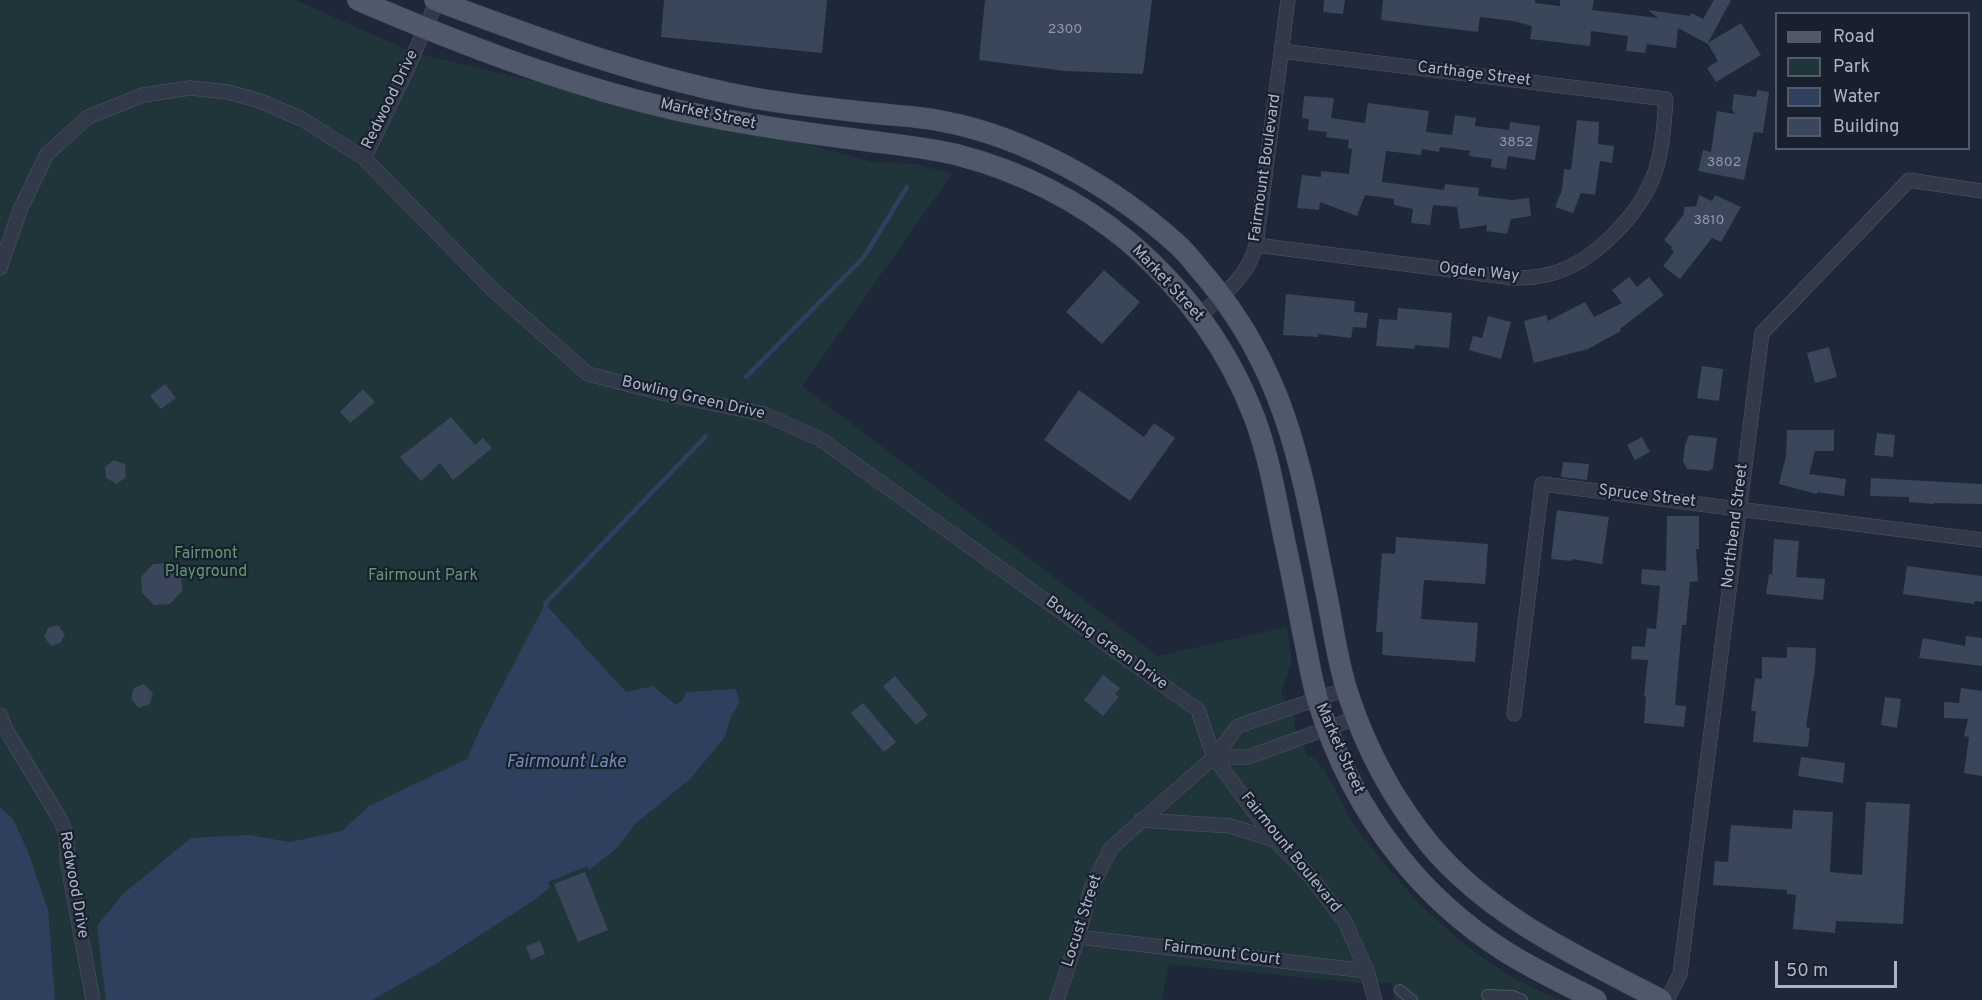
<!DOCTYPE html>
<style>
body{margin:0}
#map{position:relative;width:1982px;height:1000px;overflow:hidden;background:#1e2838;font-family:Overpass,sans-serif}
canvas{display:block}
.legend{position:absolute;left:1775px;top:12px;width:195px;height:138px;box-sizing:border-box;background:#181f2d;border:2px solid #535b6a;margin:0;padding:8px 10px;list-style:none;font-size:18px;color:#acb4c6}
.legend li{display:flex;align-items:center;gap:12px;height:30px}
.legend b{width:30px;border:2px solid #535b6a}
.scale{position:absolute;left:1775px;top:961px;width:122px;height:27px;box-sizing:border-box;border:3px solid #acb4c6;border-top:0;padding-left:8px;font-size:18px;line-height:21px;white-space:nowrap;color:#acb4c6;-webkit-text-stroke:4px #181f2d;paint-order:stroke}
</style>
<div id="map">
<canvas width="1982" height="1000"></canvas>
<ul class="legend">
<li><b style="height:8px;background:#505969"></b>Road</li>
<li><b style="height:16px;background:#203539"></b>Park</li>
<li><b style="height:16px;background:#2f405f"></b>Water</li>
<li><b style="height:16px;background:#3a4659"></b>Building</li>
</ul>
<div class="scale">50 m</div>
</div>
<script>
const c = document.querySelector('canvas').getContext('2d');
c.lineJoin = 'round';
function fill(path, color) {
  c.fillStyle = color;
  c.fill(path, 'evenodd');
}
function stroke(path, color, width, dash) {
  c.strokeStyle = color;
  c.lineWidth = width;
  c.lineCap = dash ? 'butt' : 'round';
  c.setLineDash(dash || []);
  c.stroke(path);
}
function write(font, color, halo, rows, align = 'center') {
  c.font = font + ' Overpass,sans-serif';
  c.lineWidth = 4.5;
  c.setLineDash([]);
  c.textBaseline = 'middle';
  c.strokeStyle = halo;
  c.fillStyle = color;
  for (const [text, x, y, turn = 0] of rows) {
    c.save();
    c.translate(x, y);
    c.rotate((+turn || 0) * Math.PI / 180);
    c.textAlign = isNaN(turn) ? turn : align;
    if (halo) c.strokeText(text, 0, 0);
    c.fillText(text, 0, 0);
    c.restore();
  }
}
fill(new Path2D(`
 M0,0h295l120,53 426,100 30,9 45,2 36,10 -150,212 356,270 129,-29 5,34 -11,31 9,22 6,4 -2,7 13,31c3,1 6,2 8,3 4,3 6,8 9,11 14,21 23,47 39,67 54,69 114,131 198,163h-166l-4,-17h-32l-190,-19 -7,36h-1162z`), '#203539');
fill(new Path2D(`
 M545,604l81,88 27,-6 23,19 7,-5 3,-8 50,-3 3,14 -8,14 -7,21 -34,41 -54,44 -20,26 -27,21 -2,-4 -39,16 2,5 -16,13 -97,63 -65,37h-266l-9,-74 26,-32 68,-56 58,-3 41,7 52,-11 27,-25 98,-47 13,-30z
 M0,807l13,12 15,33 20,58 7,90h-55z`), '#2f405f');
stroke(new Path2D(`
 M746,377l118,-120 43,-70
 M545,604l161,-168`), '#2f405f', 4.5);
fill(new Path2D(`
 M664,0h163l-5,53 -161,-16z
 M985,0h167l-9,74 -78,-3 -86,-11z
 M1324,0h21l-2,14 -20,-2z
 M1383,0h152v3l25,3v-6h34l-2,10 66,8 -10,-8 42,6 1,-3 12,6 11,-19h17l-23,43 33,-20 20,32 -45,27 -9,-14 11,-7 -10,-17 -30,-16 -2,20 -29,-4 -2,9 -19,-2 2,-15 -37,-5 -1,15 -60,-7 2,-13 -19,-5 -33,-4 -2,15 -97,-12z
 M1757,90l12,2 -6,41 -9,-1 -10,48 -46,-9 5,-21 8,2 6,-41 18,3 -3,-5 2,-15 22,3z
 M1304,96l30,2 -3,20 34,5 3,-20 61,8 -3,21 26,3 3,-20 21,3 -1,8 34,4 1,-8 30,4 -5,34 -27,-4 -2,13 -15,-2 1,-8 -23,-3 1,-5 -30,-4 -1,5 -17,-3 -1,6 -35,-4 -4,31 62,8 1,-6 34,4 -1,8 34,4 17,-2 2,18 -20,3 -4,15 -21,-3 1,-6 -27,4 -3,-22 -24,-2 -3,20 -19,-2 2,-14 -19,-4v-6l-29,-4 -8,21 -37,-14 -1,8 -22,-2 5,-33 19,2v-6l28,3 3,-25 -4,-1 1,-8 -23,-3 1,-5 -19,-2 1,-11 -7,-1z
 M1577,120l22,2 -1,22 16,2 -2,17 -12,-2 -5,34 -14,-2 -8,20 -18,-6 7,-17 2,-21 7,1z
 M1699,195l13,6 3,-6 26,12 -20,35 -9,-4 -32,41 -17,-13 11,-14 -3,-3 1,-2 -8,-7 20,-26v-7l12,-1z
 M1104,270l36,32 -38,42 -36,-32z
 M1629,277l8,10 12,-10 15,18 -44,34 1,2 -33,18 -54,14 -10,-42 22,-6 2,6 37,-19 9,15 28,-14 -10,-13z
 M1286,294l69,7 -1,11 14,1 -2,15 -13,-1 -2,11 -33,-4v3l-35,-2z
 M1398,308l54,5 -3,35 -34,-3 -1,4 -38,-3 3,-27 18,1z
 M1488,316l23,6 -10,37 -32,-9 4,-14 9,2z
 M1829,347l8,30 -22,6 -8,-30z
 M1702,366l21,3 -4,32 -22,-3z
 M165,384l11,14 -15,11 -11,-13z
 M363,389l12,13 -25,21 -10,-11z
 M1079,390l65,47 10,-14 21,15 -45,63 -86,-61z
 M451,417l24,28 8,-7 9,10 -39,32 -13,-17 -19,18 -21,-24z
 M1787,430h47v21h-19l-6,23 37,5 -2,17 -27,-4v2l-38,-10 7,-28z
 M1877,433l18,2 -2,22 -19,-2z
 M1689,435l28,3 -4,30 -4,3 -22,-2 -4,-8 2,-16z
 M1642,437l8,15 -15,8 -8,-15z
 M114,460l11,4 1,13 -9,7 -11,-6 -1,-11z
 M1563,462l26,2 -2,16 -26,-3z
 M1871,478l111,6v20l-48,-1v1l-25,-2v-5l-39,-1z
 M1557,510l52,7 -7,47 -30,-5v2l-21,-2z
 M1667,516h32v33h-3l2,32 -8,1 -4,43h-4l-7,80 11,1 -2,21 -40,-4 2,-26 -2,-1 4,-36 -17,-1 1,-13 13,1 2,-19 9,1 4,-43 -19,-2 1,-15 24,2z
 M1396,537l92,7 -3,40 -61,-4 -3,39 57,4 -3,39 -93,-7 1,-23h-7l6,-79 13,1z
 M1774,539l25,2 -3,36 29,2 -2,21 -57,-6 3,-20 3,1z
 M168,563l13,10 1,18 -12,13 -16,1 -12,-12 -1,-16 12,-13z
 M1907,566l75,10v26l-7,-1 -1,3 -71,-10z
 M58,625l7,10 -5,8 -9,3 -7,-9 4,-9z
 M1966,636l16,2v28l-63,-8 4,-20 42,8z
 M1787,647l29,1 -1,21 -9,58 4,1 -2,19 -55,-5 3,-31h-5l4,-33 7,1v-22l25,1z
 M1103,675l17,13 -5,6 4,3 -16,19 -19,-16z
 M895,676l33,39 -12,10 -33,-39z
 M144,684l9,9 -3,11 -11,4 -8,-9 3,-11z
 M1961,688l21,3v85l-18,-3 5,-36 -5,-1 4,-17 -24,-1v-16l15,1z
 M1885,697l16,2 -4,29 -16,-3z
 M863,703l33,39 -12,10 -33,-39z
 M1801,757l44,6 -2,20 -45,-7z
 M1866,802l44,2 -7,120 -67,-3 -1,12 -42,-4 3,-34 -9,-1v-4l-74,-5 2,-24 13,1 3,-37 61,4 1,-19 40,2 -3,60 32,3z
 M585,872l23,58 -30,12 -24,-58z
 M540,941l5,13 -14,6 -5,-14z`), '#3a4659');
const pedestrian = new Path2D(`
 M1400,990l12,10
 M1487,995l26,1 9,4`);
const minor = new Path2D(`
 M364,158l41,-84 32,-73
 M1256,245l258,33c12,0 25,-1 36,-4 44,-11 91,-61 105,-102 8,-24 9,-48 11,-73l-384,-48
 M0,268l20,-58 27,-56 41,-37 55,-22 47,-7 38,4 32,9 42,18 62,39 129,132 95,84 74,19 102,21 56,25 378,271 16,47 61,83 36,37 33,43 23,51 8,29
 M1199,316c25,-23 48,-37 57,-71l32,-245
 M1514,714l28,-230 440,56
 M0,715l6,15 55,91 6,15v24l26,140
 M1214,757h34l108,-39
 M1141,820l89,6 45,14
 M1078,937l289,34
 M1057,1000l21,-63 13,-49 20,-40 103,-91 24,-31 108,-37
 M1667,1000l13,-26 82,-641 147,-153 73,11`);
const primary = new Path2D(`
 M358,0c105,45 211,86 323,111 57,12 115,21 173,28 35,5 70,8 104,16 62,16 122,46 171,87 56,48 100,108 126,177 14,38 21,79 29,119 7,32 13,63 19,95 5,22 8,46 15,68 17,56 45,110 81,155 28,36 66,70 104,94 29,19 62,34 93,50
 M435,0c101,38 201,75 308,96 45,9 92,13 138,18 20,2 41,3 60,7 86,16 173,66 237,124 11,10 19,22 29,33 81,97 95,194 119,314 7,33 11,69 22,102 18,55 46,107 83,152 61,72 148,111 230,154`);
stroke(pedestrian, '#4f5767', 12);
stroke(minor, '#4f5767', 15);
stroke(primary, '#3b4352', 22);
stroke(pedestrian, '#323a49', 10);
stroke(minor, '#323a49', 14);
stroke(primary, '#505969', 21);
write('14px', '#9098ab', null, [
 ["2300",1065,30],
 ["3852",1516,143],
 ["3802",1724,163],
 ["3810",1709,221]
]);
write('16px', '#acb4c6', '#181f2d', [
 ["Carthage Street",1474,75,7],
 ["Redwood Drive",391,100,-64],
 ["Market Street",708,115,12],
 ["Fairmount Boulevard",1266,168,-82],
 ["Ogden Way",1479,273,6],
 ["Market Street",1167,284,47],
 ["Bowling Green Drive",693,399,13],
 ["Spruce Street",1647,497,7],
 ["Northbend Street",1736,526,-83],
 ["Bowling Green Drive",1106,644,36],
 ["Market Street",1339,749,66],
 ["Fairmount Boulevard",1290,853,51],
 ["Redwood Drive",73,885,80],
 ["Locust Street",1083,921,-72],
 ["Fairmount Court",1222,954,7]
]);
write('16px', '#629771', '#181f2d', [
 ["Fairmont",206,555],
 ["Playground",206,573],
 ["Fairmount Park",423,577]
]);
write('italic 18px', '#7289b1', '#181f2d', [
 ["Fairmount Lake",566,763]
]);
</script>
